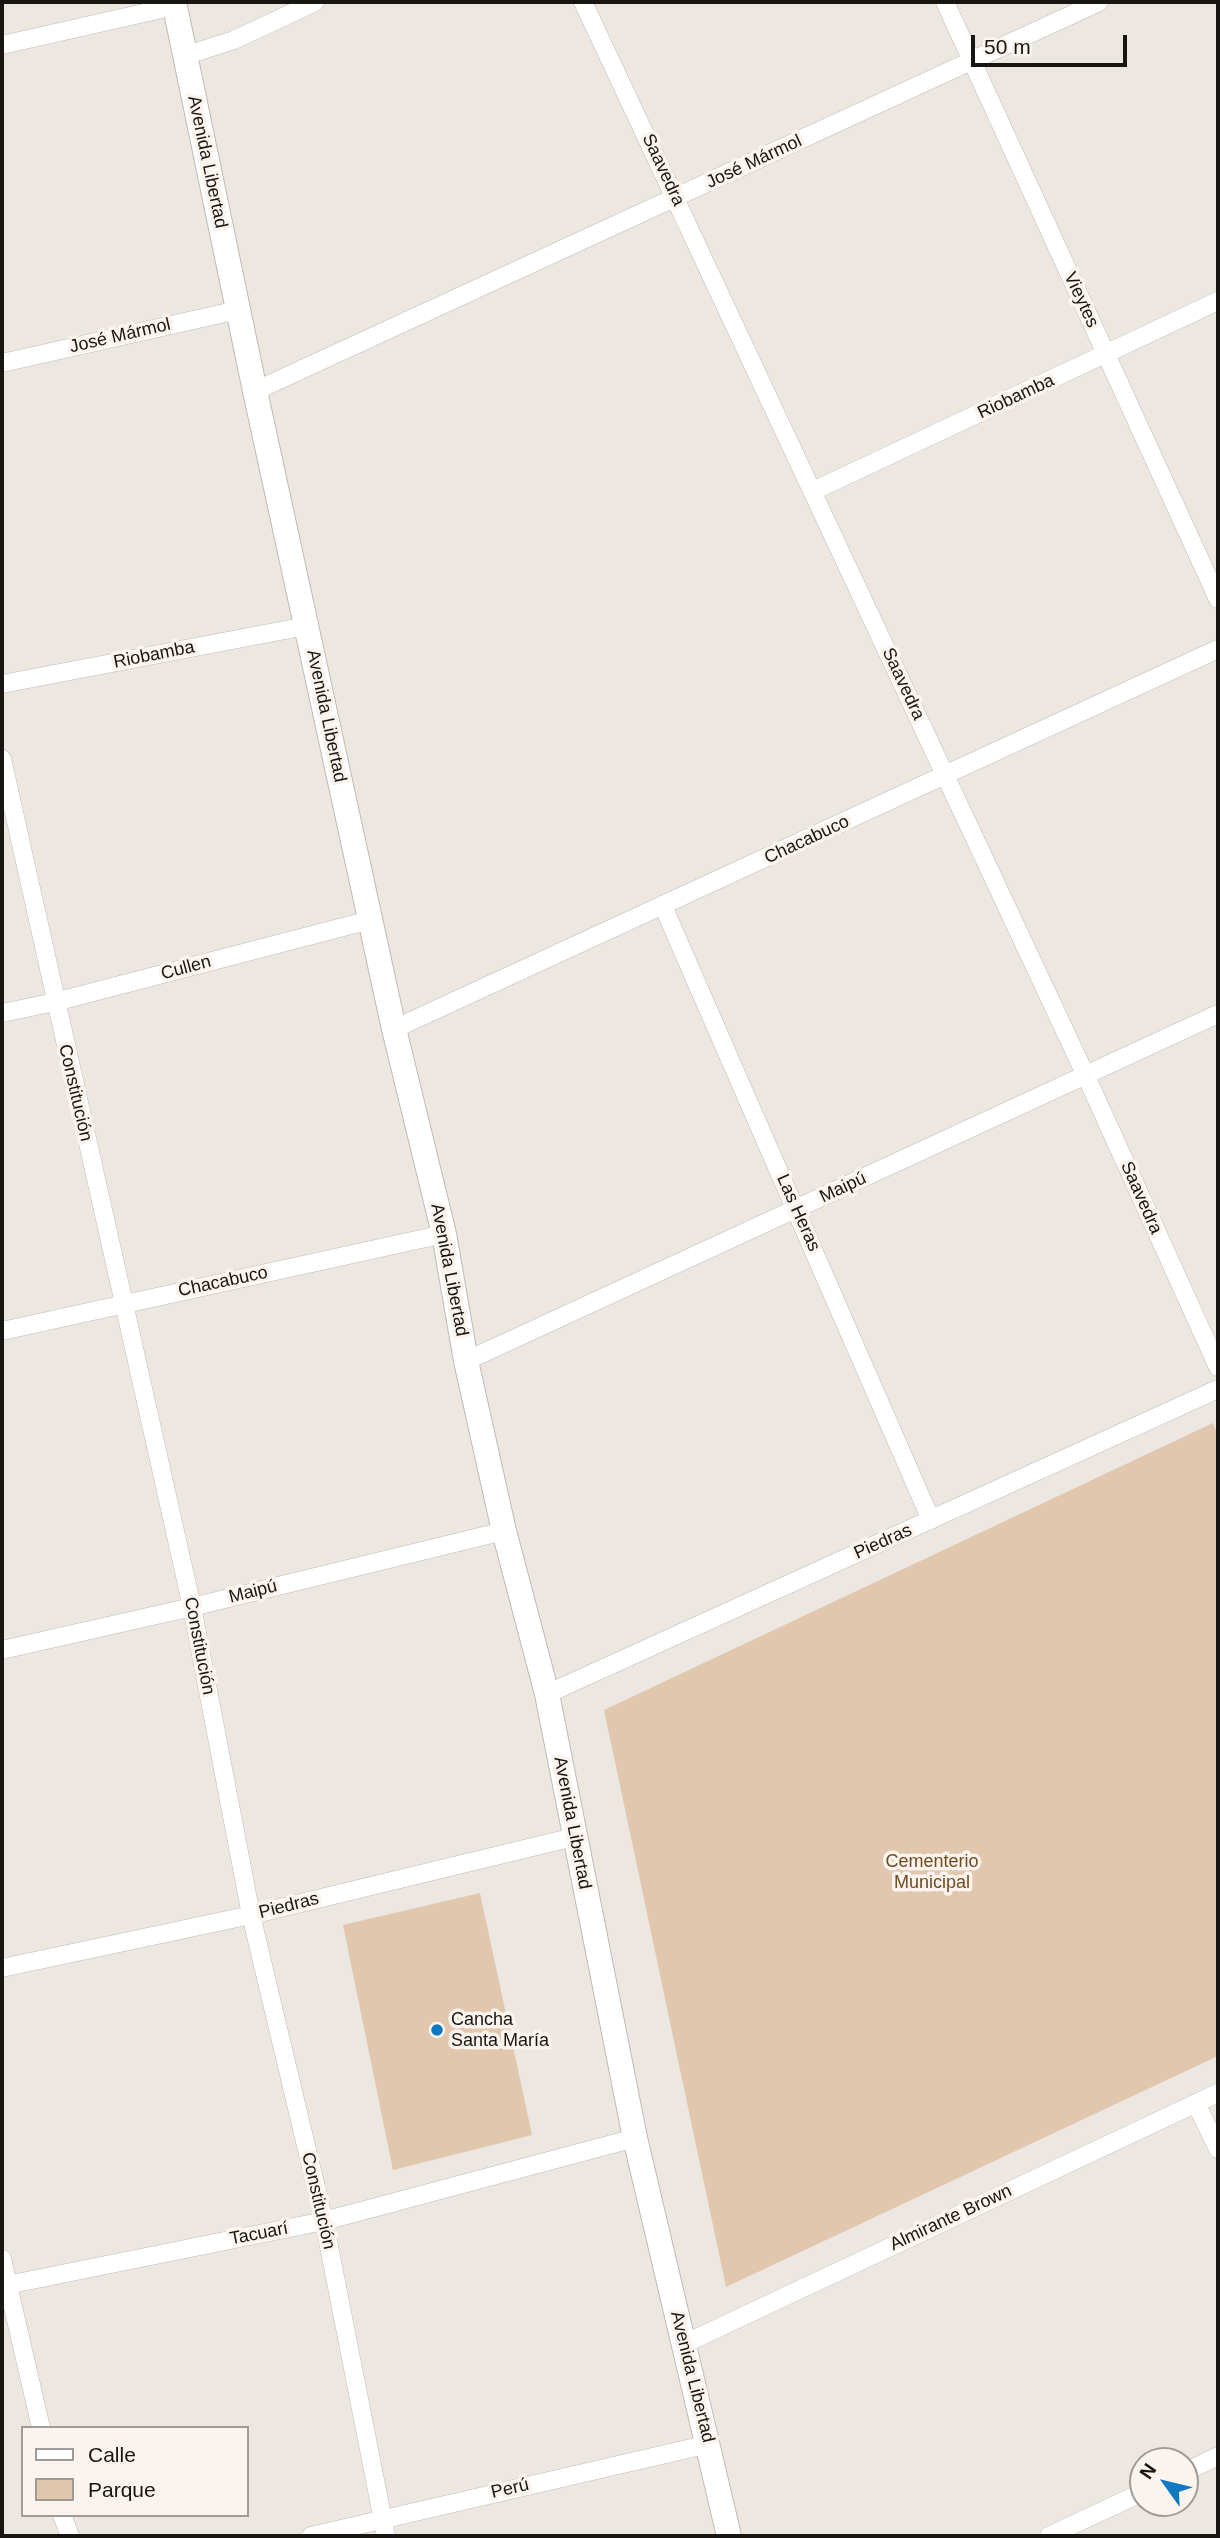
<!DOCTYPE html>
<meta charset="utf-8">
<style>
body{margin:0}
#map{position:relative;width:1220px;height:2538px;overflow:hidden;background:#ede7e1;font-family:Helvetica,sans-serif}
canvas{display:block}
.frame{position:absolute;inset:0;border:4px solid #181613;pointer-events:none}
.legend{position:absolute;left:21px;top:2426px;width:228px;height:91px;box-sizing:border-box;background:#fbf4ee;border:2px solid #a09b96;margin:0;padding:9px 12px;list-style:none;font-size:21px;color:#181613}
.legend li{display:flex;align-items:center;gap:14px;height:35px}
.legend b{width:35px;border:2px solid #a09b96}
.north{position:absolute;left:1129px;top:2447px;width:70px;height:70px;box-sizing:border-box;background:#fbf4ee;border:2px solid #a09b96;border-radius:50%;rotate:304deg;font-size:19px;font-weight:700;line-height:28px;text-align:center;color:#181613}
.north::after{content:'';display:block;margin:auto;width:24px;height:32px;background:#1179c4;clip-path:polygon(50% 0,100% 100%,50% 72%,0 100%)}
.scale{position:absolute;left:971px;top:35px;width:156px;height:32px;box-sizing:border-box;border:4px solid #181613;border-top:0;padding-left:9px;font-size:21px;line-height:24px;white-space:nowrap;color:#181613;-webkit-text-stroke:5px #fbf4ee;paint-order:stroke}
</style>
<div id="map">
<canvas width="1220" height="2538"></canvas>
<div class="frame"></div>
<ul class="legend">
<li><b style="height:9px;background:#fff"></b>Calle</li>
<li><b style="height:19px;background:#e0c7ad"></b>Parque</li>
</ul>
<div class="north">N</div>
<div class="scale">50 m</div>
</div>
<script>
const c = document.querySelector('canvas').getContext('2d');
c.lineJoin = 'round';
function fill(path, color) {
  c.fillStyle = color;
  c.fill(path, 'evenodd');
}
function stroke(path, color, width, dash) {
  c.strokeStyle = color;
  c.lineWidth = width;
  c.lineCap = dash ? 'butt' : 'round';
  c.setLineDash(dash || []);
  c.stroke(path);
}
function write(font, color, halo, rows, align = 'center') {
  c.font = font + ' Helvetica,sans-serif';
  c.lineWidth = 7;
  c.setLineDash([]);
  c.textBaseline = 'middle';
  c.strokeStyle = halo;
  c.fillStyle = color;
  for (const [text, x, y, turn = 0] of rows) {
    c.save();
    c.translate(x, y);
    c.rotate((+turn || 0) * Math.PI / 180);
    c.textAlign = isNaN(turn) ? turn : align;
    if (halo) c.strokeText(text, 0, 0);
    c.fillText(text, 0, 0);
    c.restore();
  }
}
fill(new Path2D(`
 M1213,1423l5,12v621l-492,231 -122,-577z
 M480,1893l52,242 -139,35 -50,-245z`), '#e0c7ad');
const minor = new Path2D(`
 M583,2l503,1074 132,291
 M945,2l273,597
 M2,45l173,-39
 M184,56l50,-16 81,-38
 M2,363l236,-53
 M255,391l844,-389
 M813,491l405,-190
 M2,684l304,-58
 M2,759l190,848 59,308 73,306 62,315
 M663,906l268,614
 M2,1013l53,-11 315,-82
 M394,1029l824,-380
 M2,1331l442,-97
 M466,1361l752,-347
 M2,1650l190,-43 312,-76
 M547,1694l671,-305
 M2,1968l249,-53 323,-78
 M1196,2103l22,46
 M2,2259l39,169
 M2,2286l322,-65 311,-83
 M684,2344l534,-251
 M1185,2472l33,-16
 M62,2515l8,21
 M311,2536l398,-92
 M1049,2536l94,-44`);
const secondary = new Path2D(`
 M174,2l81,389 139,638 50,205 22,127 38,170 43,163 88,444 94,398`);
stroke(minor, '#c0bab4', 19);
stroke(secondary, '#c0bab4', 26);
stroke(minor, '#fff', 18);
stroke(secondary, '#fff', 24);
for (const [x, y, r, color] of [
 [437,2030,7,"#1179c4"]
]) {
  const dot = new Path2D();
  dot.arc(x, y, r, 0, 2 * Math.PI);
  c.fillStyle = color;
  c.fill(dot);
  stroke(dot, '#fbf4ee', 2.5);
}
write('18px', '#181613', '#fbf4ee', [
 ["Avenida Libertad",207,162,78],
 ["José Mármol",754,162,-25],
 ["Saavedra",663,170,65],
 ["Vieytes",1081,300,65],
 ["José Mármol",120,336,-13],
 ["Riobamba",1016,397,-25],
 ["Riobamba",154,655,-11],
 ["Saavedra",903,684,65],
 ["Avenida Libertad",326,716,78],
 ["Chacabuco",807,840,-25],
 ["Cullen",186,968,-15],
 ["Constitución",75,1093,77],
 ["Maipú",843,1188,-25],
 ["Saavedra",1141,1198,66],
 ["Las Heras",798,1213,66],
 ["Avenida Libertad",449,1270,79],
 ["Chacabuco",223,1282,-12],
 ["Piedras",883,1542,-24],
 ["Maipú",253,1592,-14],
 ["Constitución",199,1646,79],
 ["Avenida Libertad",572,1823,79],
 ["Piedras",289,1906,-14],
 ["Constitución",318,2201,77],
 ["Almirante Brown",951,2218,-25],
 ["Tacuarí",259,2234,-11],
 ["Avenida Libertad",692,2377,76],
 ["Perú",510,2489,-13]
]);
write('18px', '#6f4b21', '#fbf4ee', [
 ["Cementerio",932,1862],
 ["Municipal",932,1883]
]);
write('18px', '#181613', '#fbf4ee', [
 ["Cancha",451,2020],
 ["Santa María",451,2041]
], 'left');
</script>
